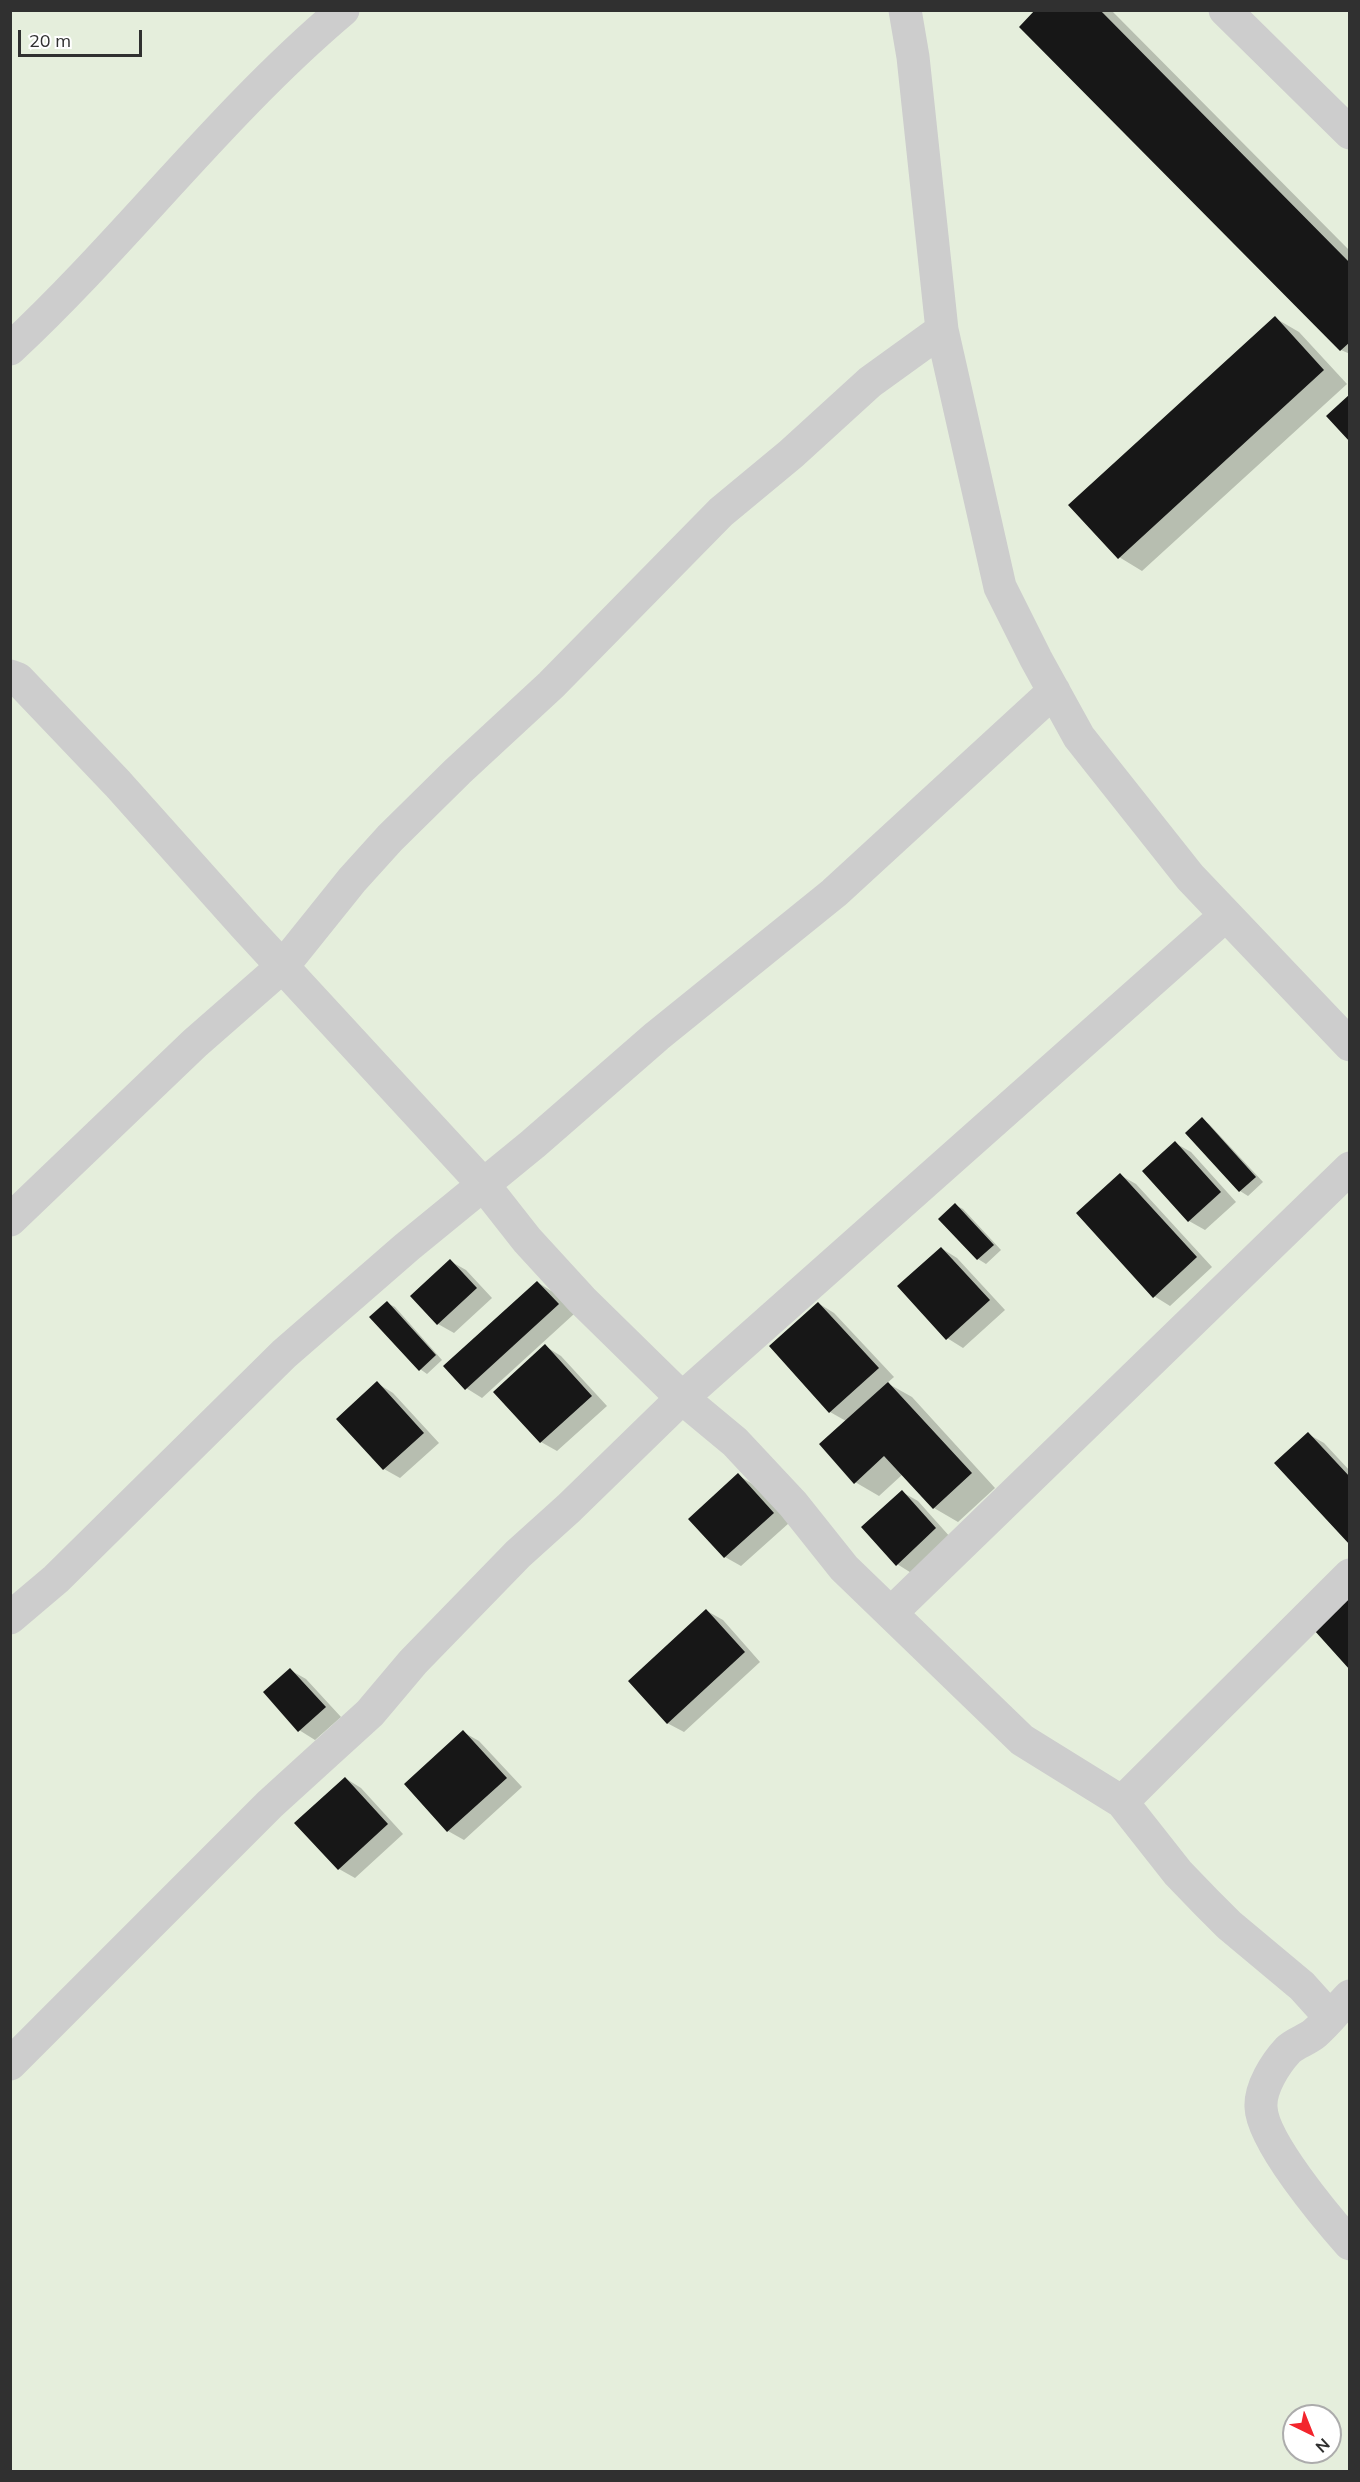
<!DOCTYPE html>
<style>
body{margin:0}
#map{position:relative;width:1360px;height:2482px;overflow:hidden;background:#fff;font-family:Mulish,sans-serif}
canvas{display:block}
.frame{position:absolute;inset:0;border:12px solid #303030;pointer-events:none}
.north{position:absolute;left:1282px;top:2404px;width:60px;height:60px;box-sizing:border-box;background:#fff;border:2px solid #acacac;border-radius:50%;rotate:137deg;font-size:16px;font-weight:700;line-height:24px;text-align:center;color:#303030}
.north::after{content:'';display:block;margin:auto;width:21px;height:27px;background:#f3252d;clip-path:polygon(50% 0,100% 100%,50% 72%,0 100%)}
.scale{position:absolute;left:18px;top:30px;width:124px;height:27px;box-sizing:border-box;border:3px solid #303030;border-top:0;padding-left:8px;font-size:18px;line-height:21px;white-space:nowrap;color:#303030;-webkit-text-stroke:4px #fff;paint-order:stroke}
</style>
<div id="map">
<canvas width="1360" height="2482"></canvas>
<div class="frame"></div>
<div class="north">N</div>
<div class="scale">20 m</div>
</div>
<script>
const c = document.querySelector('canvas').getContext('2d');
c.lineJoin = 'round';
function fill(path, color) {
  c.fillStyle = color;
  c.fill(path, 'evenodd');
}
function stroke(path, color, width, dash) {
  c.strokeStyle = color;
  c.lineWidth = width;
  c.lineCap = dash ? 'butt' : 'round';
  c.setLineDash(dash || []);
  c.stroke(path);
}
fill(new Path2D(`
 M11,11h1338v2460l-1338,1zM1294,2416h36v36h-36z`), '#e5eedc');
fill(new Path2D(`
 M1037,10h74l239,241v103l-9,-4z
 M1275,318l24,14 48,52 -205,187 -23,-14z
 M1202,1119l7,5 54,58 -15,14 -8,-5 -53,-58z
 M1175,1143l16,9 45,50 -31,28 -16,-9z
 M1120,1175l16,9 76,83 -42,39 -16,-10z
 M955,1205l8,4 38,41 -15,14 -8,-5 -38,-40z
 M941,1248l16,10 48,52 -42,38 -16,-10z
 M450,1261l16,9 26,28 -38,35 -16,-9z
 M537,1282l16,10 21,22 -92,84 -16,-10z
 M387,1303l8,4 47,53 -15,14 -7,-5z
 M818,1303l16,10 60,64 -7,6 25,14 83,91 -37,34 -24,-14 -31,-34 -24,22 -24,-14 -9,-61 -16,-9z
 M545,1346l16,10 46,50 -50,45 -16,-9z
 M377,1383l16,10 46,50 -39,35 -16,-9z
 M1308,1434l16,9 26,28v72z
 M738,1475l16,10 35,38 -48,43 -16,-9z
 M902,1492l16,9 33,37 -38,36 -16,-10z
 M707,1611l16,9 37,42 -76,70 -17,-9z
 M290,1670l16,9 35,38 -26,23 -16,-10z
 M463,1732l16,9 43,46 -58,53 -16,-9z
 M345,1778l16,10 42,46 -48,44 -16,-9z`), '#0003');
fill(new Path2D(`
 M1035,10h65l250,253v79l-10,9 -321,-324z
 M1275,316l49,54 -206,189 -50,-54z
 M1350,394v48l-24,-26z
 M1202,1117l54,60 -17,15 -54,-59z
 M1175,1141l46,51 -33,30 -46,-51z
 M1120,1173l77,84 -44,41 -77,-85z
 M955,1203l39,42 -17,15 -39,-41z
 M941,1247l49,53 -44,40 -49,-54z
 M450,1259l27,29 -40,37 -27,-29z
 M537,1281l22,23 -94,86 -22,-24z
 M387,1301l49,54 -17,16 -50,-54z
 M818,1302l61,66 -50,45 -60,-67z
 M545,1344l47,52 -52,47 -47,-51z
 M377,1381l47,52 -41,37 -47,-51z
 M888,1382l84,91 -39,36 -49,-53 -30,28 -35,-40z
 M1308,1432l42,45v68l-76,-82z
 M738,1473l36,40 -50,45 -36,-39z
 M902,1490l34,38 -40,38 -35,-39z
 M1350,1597v73l-36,-40z
 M706,1609l39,43 -78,72 -39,-43z
 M290,1668l36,39 -28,25 -35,-40z
 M463,1730l44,48 -60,54 -43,-48z
 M345,1777l43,47 -50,46 -44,-47z`), '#171717');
stroke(new Path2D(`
 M905,10l8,47 29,273 58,257 36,72 43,78 111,140 160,168
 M1225,10l125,123
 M10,349c116,-108 211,-236 333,-339
 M10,676l8,3 100,105 127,142 238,258 44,56 55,60 100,98 53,44 58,62 51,64 178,172 100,62 56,71 28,29 23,23 73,61 28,31
 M10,1220l185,-177 88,-77 69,-86 38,-42 68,-67 93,-86 170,-173 70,-58 79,-72 72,-52
 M891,1613l459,-445
 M10,1618l46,-39 228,-225 123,-107 126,-103 124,-108 177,-143 220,-202
 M1122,1802l228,-227
 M1350,1996c-12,12 -23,27 -35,37 -8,7 -20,10 -27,17 -13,14 -28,38 -27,57 1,34 65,110 89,137
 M10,2064l260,-260 100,-91 43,-51 105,-108 51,-46 113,-110 544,-483`), '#cdcdcd', 33);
</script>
